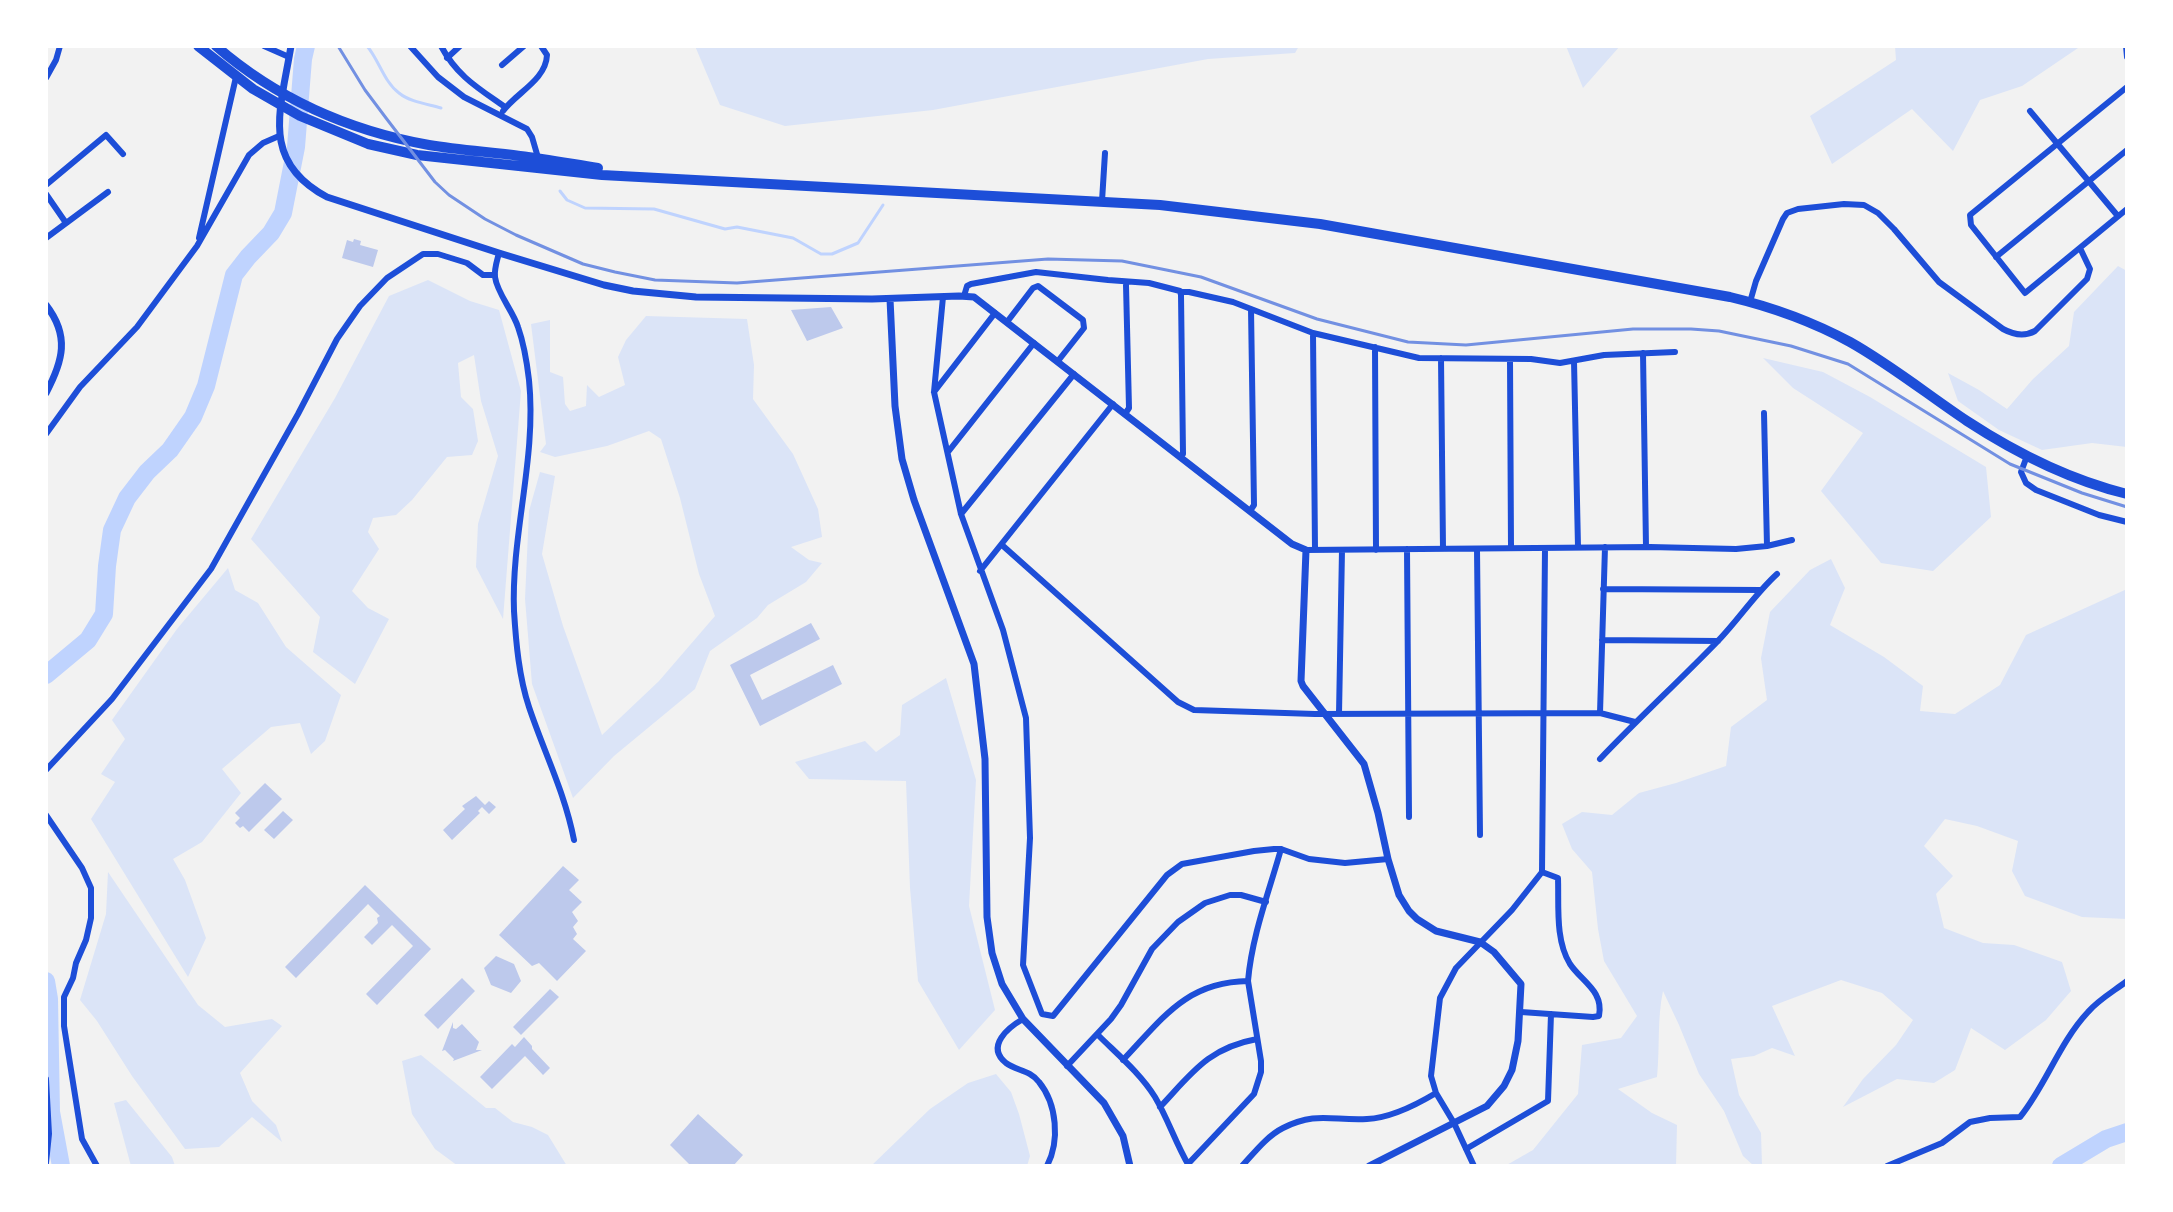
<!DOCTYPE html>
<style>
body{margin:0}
#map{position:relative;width:2173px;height:1212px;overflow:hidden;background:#f2f2f2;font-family:"Work Sans",sans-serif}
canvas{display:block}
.frame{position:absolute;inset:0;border:48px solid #fff;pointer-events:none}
</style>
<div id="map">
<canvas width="2173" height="1212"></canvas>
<div class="frame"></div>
</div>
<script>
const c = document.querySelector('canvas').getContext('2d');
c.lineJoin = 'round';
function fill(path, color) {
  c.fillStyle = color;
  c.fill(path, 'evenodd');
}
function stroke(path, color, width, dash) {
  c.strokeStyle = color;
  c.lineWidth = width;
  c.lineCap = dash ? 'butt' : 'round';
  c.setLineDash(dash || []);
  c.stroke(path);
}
fill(new Path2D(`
 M695,46h604l-4,7 -87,6 -275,51 -148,16 -65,-21z
 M1566,46h54l-37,42z
 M1895,46h186l-59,40 -42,14 -27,51 -41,-42 -80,55 -22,-48 86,-56z
 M2118,266l9,5v176l-35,-4 -50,7 -43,-20 -41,-29 -10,-28 31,17 28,19 26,-30 36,-33 5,-34z
 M428,280l42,21 29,9 22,81 -18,228 -27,-52 2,-43 20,-68 -17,-55 -7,-46 -16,8 3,34 12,12 5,32 -6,14 -25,2 -35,43 -16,15 -23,3 -5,14 11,17 -27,42 16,17 21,11 -34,65 -42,-32 7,-35 -69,-78 84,-141 54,-102z
 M646,316l101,3 7,46 -1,34 40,55 25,55 4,28 -31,10 18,13 13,3 -16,19 -38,23 -11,13 -47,33 -15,38 -81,67 -41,42 -41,-114 -7,-85 4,-88 11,-39 15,4 -13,78 21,72 39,109 57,-54 56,-65 -16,-42 -19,-76 -19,-59 -12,-8 -42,15 -52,11 -15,-5 6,-8 -15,-120 19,-4v52l13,5 2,27 5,7 16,-5 1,-21 12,12 26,-12 -7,-28 8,-17z
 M1763,358l60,14 47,25 116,70 5,50 -58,54 -52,-8 -60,-72 42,-58 -70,-45z
 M1831,559l14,29 -15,37 54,32 39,29 -3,25 35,3 45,-29 26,-50 101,-46v330l-45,-2 -57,-21 -13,-25 6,-30 -41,-15 -32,-7 -21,27 29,30 -17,18 8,34 39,15 31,2 48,17 9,29 -25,29 -41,30 -34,-22 -16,42 -21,13 -37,-4 -54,28 20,-28 33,-34 17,-25 -31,-27 -41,-13 -69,26 23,50 -23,-8 -18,8 -23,3 8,36 22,38 1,33h-8l-11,-10 -19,-45 -25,-37 -20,-49 -16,-34c-6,28 -3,57 -6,86l-39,12 34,24 25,12 -1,41h-171l28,-16 45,-56 4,-49 39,-7 16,-22 -33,-55 -6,-32 -6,-57 -20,-23 -10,-25 20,-12 30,3 27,-22 37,-10 50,-17 5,-39 36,-27 -6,-42 9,-46 40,-42z
 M228,568l7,22 23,13 28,44 55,48 -16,46 -14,13 -11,-31 -29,4 -49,42 19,24 -39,49 -29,17 12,21 21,58 -18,39 -97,-158 24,-37 -14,-8 24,-35 -13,-19 65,-91z
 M946,678l30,102 -7,126 26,104 -36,40 -41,-69 -8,-93 -4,-107 -97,-2 -14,-17 70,-21 11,11 24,-17 2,-30z
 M108,872l90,133 27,22 47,-8 10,7 -42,47 12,28 24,24 6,17 -30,-25 -33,30 -34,2 -53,-73 -35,-55 -17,-21 26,-86z
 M421,1055l65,53h9l18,14 19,5 16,8 19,31h-109l-23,-17 -23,-35 -10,-53z
 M996,1074l15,18 8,22 11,42 -3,10h-156l59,-57 38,-26z
 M126,1100l46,57 3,9h-44l-17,-63z`), '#dbe4f7');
stroke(new Path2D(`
 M367,46c12,14 17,36 32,47 11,9 28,11 42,15
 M560,191l7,9 18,8 69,1 71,20 12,-2 56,11 28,16h11l26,-11 25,-38`), '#bfd3fe', 3);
stroke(new Path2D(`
 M46,675l42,-35 16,-26 3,-48 5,-36 15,-32 20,-26 23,-22 23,-33 13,-31 28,-111 14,-18 23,-24 12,-20 13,-66 7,-88 3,-13
 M46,981l3,18 2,113 10,54
 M2061,1166l45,-27 21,-7`), '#bfd3fe', 18);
fill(new Path2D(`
 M354,239l7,2 -1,4 18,5 -5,17 -31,-9 5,-18 6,2z
 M831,307l12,21 -36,13 -16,-31z
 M811,623l9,16 -70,36 12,25 71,-35 9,19 -82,42 -30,-61z
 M265,783l17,16 -33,33 -6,-6 -3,2 -5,-5 5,-5 -5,-5z
 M476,796l9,9 4,-4 7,6 -7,7 -7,-7 -4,4 2,2 -28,27 -9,-10 22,-21 -3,-3z
 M283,811l10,9 -19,19 -10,-9z
 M563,866l16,14 -10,10 13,12 -10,10 6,9 -5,6 4,7 -4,5 13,12 -29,30 -18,-18 -7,3 -33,-31z
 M365,885l66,64 -54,56 -11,-11 47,-48 -21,-21 -20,20 -8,-8 14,-14 -1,-5 3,-2 -12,-12 -72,74 -11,-11z
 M496,956l18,8 7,17 -10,12 -20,-8 -7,-17z
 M462,978l13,13 -37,38 -14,-14z
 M550,989l9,8 -38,38 -8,-8z
 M453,1022v6l3,1 6,-5 17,18 -3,8h6l-29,11 1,-2 -9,-9 -3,1z
 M524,1037l8,9v3l18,19 -7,7 -18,-19 -33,33 -12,-12 32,-33 3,3z
 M698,1114l45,41 -10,11h-42l-21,-21z`), '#bdc9ec');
stroke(new Path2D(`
 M264,46l25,11
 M410,46l28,31 26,20 63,32 5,8 7,24
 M441,46c16,30 37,42 64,61
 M2126,46l1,11
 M447,58l13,-12
 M502,65l22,-19
 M46,78l10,-18 4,-14
 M2127,87l-157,128 1,10 54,68 102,-84
 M503,111c13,-18 43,-31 44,-56l-6,-9
 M2030,111l87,104
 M46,185l60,-50 17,19
 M46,194l20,29
 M1102,201l3,-48
 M46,238l62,-46
 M199,238l37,-161
 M499,253c-2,8 -5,16 -4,24 2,16 18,34 23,50 6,17 9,36 11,53 8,78 -18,154 -15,231 2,32 5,66 15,96 15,45 36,86 45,133
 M1996,257l131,-107
 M1181,292h8l44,10 80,31 106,25 112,1 29,4 44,-8 71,-3
 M964,296l3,-10 4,-2 65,-12 72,8 41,3 31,8 1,4 2,159 -3,3
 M943,297l-9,95 27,122 42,116 23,88 4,120 -7,127 19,49 11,2 114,-141 15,-11 72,-13 20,-2h7l28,10 36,4 43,-4
 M1750,302l6,-21 27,-62 4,-6 11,-4 46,-5 20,1 14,8 16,16 45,53 64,47c11,6 21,8 32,2l52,-52 3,-10 -10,-21
 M1007,322l26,-34 5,-2 45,34 1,8 -26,33
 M1313,333l2,217
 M1375,347l1,203
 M1643,353l3,194
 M1441,358l2,191
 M1510,359l1,189
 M1574,361l4,186
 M934,392l61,-79
 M1764,413l3,133
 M1125,414l4,-6 -3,-123
 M46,434l34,-47 57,-60 60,-81 52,-91 14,-12 16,-7
 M948,452l86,-109
 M2027,456l-6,16 5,11 10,7 63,25 28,7
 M1250,511l4,-6 -3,-196
 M961,514l113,-140
 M1002,545l176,157 16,8 121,4 285,-1 35,9
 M1407,549l2,268
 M1477,549l3,286
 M1306,550l344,-3 86,2 31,-3 25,-6
 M980,571l133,-167
 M1603,589l157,1
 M1602,640l116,1
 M1600,713l5,-166
 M1339,714l3,-164
 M1600,759c37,-39 77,-76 115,-115 22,-22 39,-49 62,-70
 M46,770l66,-71 99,-130 87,-155 39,-75 23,-33 27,-28 36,-24h15l29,9 16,12h12
 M46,815l36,53 9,20v30l-5,22 -10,23 -3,15 -9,19v29l18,113 15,27
 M1521,1012l72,5 6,-1c5,-25 -17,-34 -29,-52 -15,-24 -11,-59 -12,-86l-16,-6
 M1023,1019c-14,8 -38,27 -17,44 11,8 24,7 33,19 18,22 21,59 8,84
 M1098,1035c19,19 42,38 57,62 13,22 21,47 34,69
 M1123,1060c40,-42 63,-78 125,-79
 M1067,1066l44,-47 10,-14 31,-56 26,-27 27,-19 25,-8h11l25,7
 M46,1079l3,55 -3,29
 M1160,1107c32,-34 48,-59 97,-68
 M1466,1149l82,-48 3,-87
 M1188,1164l66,-70 7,-22v-11l-13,-80c4,-46 21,-89 33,-132
 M1242,1166c12,-13 25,-30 41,-38 33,-17 50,-7 84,-9 24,-1 49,-14 69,-26
 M1474,1166l-20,-43 -18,-30 -5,-17 9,-78 16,-30 56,-58 30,-38 3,-324
 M1887,1166l55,-23 28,-21 20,-4 30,-1c26,-32 39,-74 68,-105 10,-12 26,-21 39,-31`), '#1d4ed8', 6);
stroke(new Path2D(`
 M291,46c-10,62 -32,115 36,151l172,56 105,32 29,6 63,6 176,2 87,-3 15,1 318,247 14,6 -5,131 2,5 61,78 14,49 10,46 11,36 10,16 8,8 19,12 44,11 14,10 27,32 -3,57 -6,29 -8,16 -17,20 -118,60
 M890,299l5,107 7,53 12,41 60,164 11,95 2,158 5,36 10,31 21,35 81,84 19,33 7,30
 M46,305c24,31 17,56 0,88`), '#1d4ed8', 7);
stroke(new Path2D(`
 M198,46l55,43 47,27 68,28 49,11 185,20 558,30 160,19 410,73c42,10 83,25 120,45 41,23 78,53 117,79 49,32 103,59 160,73
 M216,46c61,53 135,85 213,99 30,5 61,7 91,11 26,3 52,8 78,12`), '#1d4ed8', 10);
stroke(new Path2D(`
 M338,46l27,44 21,28 49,64 14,13 36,24 31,16 67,29 32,8 40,8 82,3 311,-24 74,2 79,16 116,42 91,23 58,3 167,-16h58l28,2 72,15 57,18 162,100 72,29 45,14`), '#7290e2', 3);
</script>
